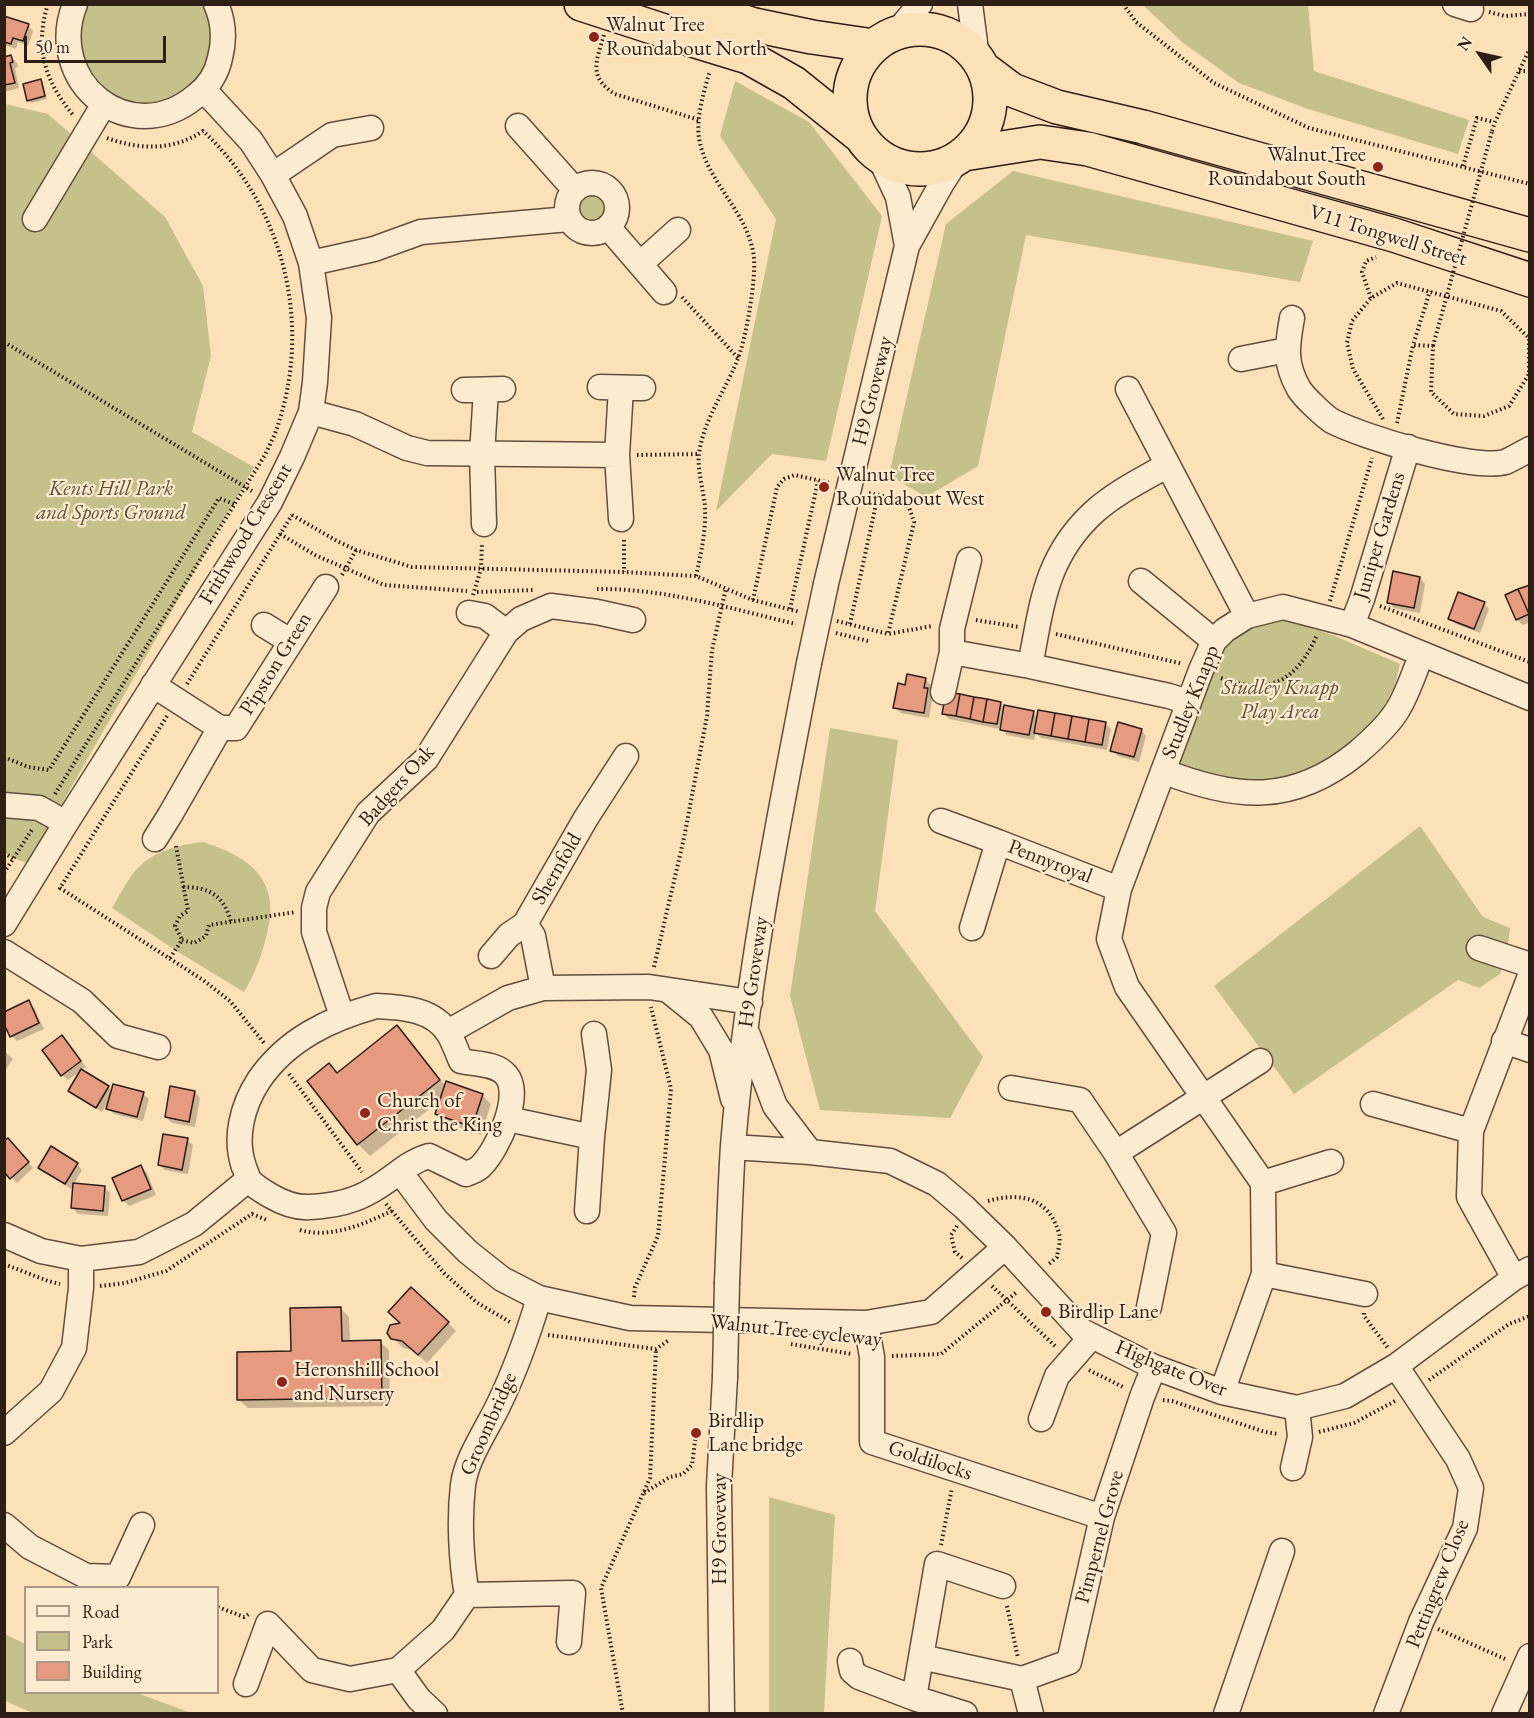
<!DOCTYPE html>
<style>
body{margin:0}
#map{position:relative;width:1534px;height:1718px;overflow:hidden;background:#fce0b7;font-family:"EB Garamond",serif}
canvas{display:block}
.frame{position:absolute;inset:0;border:6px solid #2d1e16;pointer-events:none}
.legend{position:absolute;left:24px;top:1586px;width:195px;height:108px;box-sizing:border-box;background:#fdebd0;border:2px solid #aa9986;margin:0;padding:8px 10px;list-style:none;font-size:18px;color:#2d1e16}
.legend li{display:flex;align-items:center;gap:12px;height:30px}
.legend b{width:30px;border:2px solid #aa9986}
.north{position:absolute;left:1450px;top:24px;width:60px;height:60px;-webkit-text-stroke:4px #fdebd0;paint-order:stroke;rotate:304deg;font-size:16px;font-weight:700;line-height:24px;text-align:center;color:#2d1e16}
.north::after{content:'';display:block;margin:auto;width:21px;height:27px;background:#2d1e16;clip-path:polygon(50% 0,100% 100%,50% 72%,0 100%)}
.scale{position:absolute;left:24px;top:36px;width:142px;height:27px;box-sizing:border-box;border:3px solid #2d1e16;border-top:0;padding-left:8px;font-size:18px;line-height:21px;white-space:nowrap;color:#2d1e16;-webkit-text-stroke:4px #fdebd0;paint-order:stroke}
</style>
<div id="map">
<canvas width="1534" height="1718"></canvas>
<div class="frame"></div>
<ul class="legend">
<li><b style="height:8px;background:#fdebd0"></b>Road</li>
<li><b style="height:16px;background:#c5c18a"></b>Park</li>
<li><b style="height:16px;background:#e69a80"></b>Building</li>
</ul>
<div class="north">N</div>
<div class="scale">50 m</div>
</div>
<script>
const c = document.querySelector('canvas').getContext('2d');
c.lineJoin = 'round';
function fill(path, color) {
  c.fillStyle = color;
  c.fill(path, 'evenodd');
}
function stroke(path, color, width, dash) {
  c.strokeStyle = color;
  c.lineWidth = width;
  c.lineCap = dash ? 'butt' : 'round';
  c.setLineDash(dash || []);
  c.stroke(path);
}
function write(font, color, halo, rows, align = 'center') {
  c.font = font + ' "EB Garamond",serif';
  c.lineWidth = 4.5;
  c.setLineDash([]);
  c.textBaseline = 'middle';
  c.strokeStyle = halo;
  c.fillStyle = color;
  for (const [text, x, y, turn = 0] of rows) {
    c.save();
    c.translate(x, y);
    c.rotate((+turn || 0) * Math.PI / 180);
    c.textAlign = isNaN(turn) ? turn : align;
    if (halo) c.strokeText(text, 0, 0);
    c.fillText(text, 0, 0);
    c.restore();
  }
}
fill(new Path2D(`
 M87,5h117c10,14 11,36 5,52 -4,12 -10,22 -19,31 -33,32 -91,15 -106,-26 -5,-11 -7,-24 -5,-36 1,-7 5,-15 8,-21z
 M1143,5h165l6,66 155,49 -11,34 -150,-45 -69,-26 -57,-41z
 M735,81l74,41 73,94 -56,245 -54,-7 -56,57 60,-292 -56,-83z
 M5,104l43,10 117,103 38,69 8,70 -19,76 62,35 -226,396 -15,-5 -8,-5z
 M1013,171l300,70 -13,41 -274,-47 -48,231 -52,31 -37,-22 57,-251z
 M575 208a17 17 0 1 1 34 0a17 17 0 1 1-34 0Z
 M1283,618l52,18 65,28 -5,21 -19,36 -28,29 -33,22 -75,14 -69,-22c13,-34 35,-107 60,-130 15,-13 34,-14 52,-16z
 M830,728l68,12 -23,171 108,146 -33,61 -130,-8 -30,-114z
 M1420,826l63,91 27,11 -4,30 -6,16 -21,14 -21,-8 -164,114 -80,-108z
 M203,842c56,18 80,44 61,103 -5,17 -11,32 -20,47l-69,-42 -63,-42c8,-13 16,-30 26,-40 18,-18 41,-23 65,-26z
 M769,1497l66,18 -11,198h-55z
 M5,1634l20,10 1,48 111,1 54,20h-158l-28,-12z`), '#c5c18a');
fill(new Path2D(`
 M4,17l24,8 5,6 -5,15 -10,-4 -2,7 -12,-4z
 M4,51l2,7 5,-1 6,6 1,4 -3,1 4,20 -15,4z
 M41,81l2,2 4,16 -16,4 -2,-3z
 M1420,578l5,6 -5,29 -26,-5 -5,-6z
 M1530,586v36l-7,3 -6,-6z
 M1484,603l5,6 -9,24 -24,-9 -6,-5z
 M925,679l6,6 -2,7 4,3 -4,23 -28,-5 -6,-6 11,-20z
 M1001,703l3,4 29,5 5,6 68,6 5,5 -4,21 -66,-12 -5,-5 -2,7 -27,-5 -6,-6 -52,-10 -6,-6z
 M1141,730l5,6 -7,26 -21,-6 -6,-6z
 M28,1002l6,6 10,21 -27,12 -5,-5z
 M397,1027l12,12 37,48 36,8 9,9 -10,31 -36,-12 -8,-9 5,-15 -72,57 -12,-12 -29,-79 9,9z
 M68,1043l18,24 -18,13 -6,-5z
 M4,1051l9,8 -9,13z
 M108,1087l4,5 31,2 6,5 -6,22 -29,-7 -6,-6 2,-10 -8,14 -32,-21z
 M195,1092l5,6 -5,29 -23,-4 -6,-6z
 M187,1140l6,5 -5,29 -23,-4 -6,-5z
 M13,1146l20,22 -16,15 -13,-13z
 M77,1164l5,6 -11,19 -31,-21z
 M141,1167l6,6 9,22 -27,11 -6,-6z
 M104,1187l6,6 -2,23 -30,-2 -5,-6z
 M341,1309l8,8 1,25h30l9,8 1,56 -142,2 -9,-8z
 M448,1323l8,8 -29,32 -15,-13 -9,-2 -14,-14v-6l4,-4z`), '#0003');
const building = new Path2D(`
 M4,16l25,8 -6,17 -10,-3 -2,6 -7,-2z
 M11,55l2,7 -3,1 5,20 -11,2v-28z
 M41,79l4,17 -18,5 -4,-17z
 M1393,571l27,6 -6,31 -27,-5z
 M1530,585v29h-1l-11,-25z
 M1518,589l11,25 -13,6 -11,-25z
 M1458,592l27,10 -11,27 -26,-10z
 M907,674l19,4 -2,10h4l-4,25 -31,-5 5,-25 7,2z
 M946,692l14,2 -4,22 -14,-2z
 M960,694l14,3 -4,22 -14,-3z
 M974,697l13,2 -4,23 -13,-3z
 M987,699l14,3 -4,22 -14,-2z
 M1004,705l30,6 -5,24 -29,-5z
 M1038,710l17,3 -4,23 -17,-3z
 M1055,713l17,3 -4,23 -17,-3z
 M1072,716l17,3 -4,23 -17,-3z
 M1089,719l17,3 -4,23 -17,-3z
 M1118,722l24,7 -8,28 -24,-6z
 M29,1000l10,23 -29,14 -6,-13v-12z
 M397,1025l43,55 -83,65 -50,-64 22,-18 8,10z
 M62,1035l19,26 -20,15 -19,-26z
 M81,1069l28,17 -13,22 -28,-17z
 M446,1081l37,13 -11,33 -37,-13z
 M113,1084l31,8 -7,25 -31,-8z
 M170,1086l25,5 -6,31 -24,-5z
 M163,1134l25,4 -6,32 -24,-5z
 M8,1138l21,24 -19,17 -6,-7v-31z
 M51,1146l27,17 -13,21 -27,-16z
 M141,1165l10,24 -29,12 -10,-23z
 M73,1183l32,3 -2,25 -32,-3z
 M411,1287l38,35 -31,33 -16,-14 -11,-2 -4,-6 3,-8 10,-2 -12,-11z
 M341,1307l1,34 39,-1 1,58 -145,2v-48l54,-1 -1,-43z`);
fill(building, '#e69a80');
stroke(building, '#2d1e16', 1.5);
const minor = new Path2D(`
 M75,4c-31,79 56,147 121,92 12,-9 21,-23 24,-38 5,-19 4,-36 -4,-54
 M970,4l7,54
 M1455,4l16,5
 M897,32l23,-28
 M518,126l57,64
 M879,156l19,41 9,49
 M273,175l59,-40 39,-7
 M567 208a25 25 0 1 1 50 0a25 25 0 1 1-50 0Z
 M35,219l69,-115
 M608,227l56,65
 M311,263l63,-14 47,-17 148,-13
 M640,264l38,-34
 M1292,318c-5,28 -8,45 7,71 5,8 25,27 33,32 31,16 141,50 173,41 8,-3 17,-9 25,-13
 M1241,359l46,-9
 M600,387l43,1
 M1128,389l119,227
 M464,390l39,-1
 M311,412l44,12 52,24 20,5 190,2
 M621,519l-4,-64 4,-67
 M484,524l-2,-70 4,-64
 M1141,581l73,60
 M826,584l81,-338 35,-63 16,-25
 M469,613l16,3 21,16
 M264,625l26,16
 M1352,625l10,-26 46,-152
 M952,652l78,14 139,30 19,6
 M1030,666c12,-61 15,-109 64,-154 21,-19 49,-33 74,-47
 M153,685l67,43
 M943,692l9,-40v-23l17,-69
 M1163,771c73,29 130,34 194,-18 14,-12 32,-28 41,-44 10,-16 16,-37 24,-55
 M4,805l35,3 27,15
 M941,821l57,21
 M155,839l15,-24 50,-87h16l90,-141
 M4,924l62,-101 204,-321 22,-45 19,-45 4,-30 4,-64 -8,-55 -16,-47 -22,-41 -22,-34 -47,-51
 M972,928l26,-86 121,47
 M1479,948l51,17
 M4,952l78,49 36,35 40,11
 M491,956l18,-21 16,-11
 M543,988l-10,-52 -8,-12 61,-106 40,-62
 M669,991l32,26 20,33 12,49
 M376,1006c26,1 58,3 73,28 5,9 8,18 12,27 14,3 35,2 45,14 17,20 -8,73 -24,90 -4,5 -11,7 -16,9l-37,-18c-22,6 -37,24 -58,35 -18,11 -41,15 -61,16 -14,1 -27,-4 -39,-11 -7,-4 -17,-10 -22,-16 -2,-4 -3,-9 -5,-13 -10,-29 -2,-61 15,-87 28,-41 71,-61 117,-74z
 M342,1016l-28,-84v-24l4,-16 50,-79 58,-54 80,-127 15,-13 30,-13 46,6 36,8
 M448,1032l60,-34 35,-10 106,-1 101,15
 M748,1035l27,71 35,46
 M1504,1041l26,9
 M1011,1088l69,12 36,53 48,80 -15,74
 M1373,1104l98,27
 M508,1119l84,18 -5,74
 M592,1137l7,-67 -5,-36
 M733,1147l77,5 80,9 47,23 27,23 41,40 77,84 72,36 68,25 75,16 48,-12 51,-30 118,-88 16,-9
 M1116,1153l144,-92
 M400,1172l36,48 32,32 34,27 37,19 91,20 236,5 65,-11 74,-65
 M1263,1183l68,-21
 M4,1235l37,16 40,8 58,-7 55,-28 55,-45
 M1264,1274l101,20
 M1514,1278l-45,-81 2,-66 59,-155
 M727,1282c2,-45 3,-90 6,-136 13,-163 45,-323 76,-483
 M866,1323l6,34v85l230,75
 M1222,1392l42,-118 -1,-91 -136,-196 -18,-48 10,-50 82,-219 13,-29 11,-11 22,-14 36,-9 69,18 178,73
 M1041,1419l16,-43 35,-40
 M4,1433l47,-42 23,-43 7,-60v-29
 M1293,1468l7,-31 -3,-29
 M4,1525l26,22 56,29 32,1
 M118,1577l24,-52
 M467,1595l106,-2 -4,49
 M921,1657l101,22 47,-17 33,-145 40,-120 12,-30
 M850,1661l2,10 7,6 55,21 51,16
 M398,1670l21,29 16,15
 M1022,1679l9,35
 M246,1684l22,-60 44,46 38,9 48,-9 45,-40 24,-35c-6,-34 -8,-76 -4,-110 3,-26 24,-56 35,-79 17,-35 30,-71 41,-108
 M914,1698l23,-134 66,22
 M722,1714l-3,-228 6,-109
 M1226,1714l56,-163
 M1386,1714l35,-92 44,-94 6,-40 -13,-29 -62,-93
 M1504,1714l26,-58`);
const highway = new Path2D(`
 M581,4l108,35
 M754,25l58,12 62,9
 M850 99a70 70 0 1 1 140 0a70 70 0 1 1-140 0Z
 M748,57l46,26 66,53
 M984,69l28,21 45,17 86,20 387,108
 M964,154l76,-12 48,7 306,86 136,45`);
stroke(minor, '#614e3e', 27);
stroke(highway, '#2d1e16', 36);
stroke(new Path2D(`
 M48,4c-14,44 -3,77 25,111
 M1123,4l13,18 78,61 95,45 221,56
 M1489,12l16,4 25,-2
 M604,35c-8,27 -16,42 11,59l84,26
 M1519,71h11
 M1492,131l3,-9 35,-74
 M1463,166l14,-48 17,4
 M682,297l56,61
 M1371,298l-9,-26 4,-11 10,-4
 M4,342l248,149
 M1383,419l-30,-50 -6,-26 5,-22 19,-23 26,-15 104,28 28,27v36l-20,32 -25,10 -30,-2 -23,-22 2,-46 -20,-1 17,-54
 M1397,423l16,-78
 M637,455l62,-1
 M869,493l31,7 9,7 5,15 -26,112
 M292,515l45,26 19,9 56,17 212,5 72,4 57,24 47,12
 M280,534l35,21 69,30 83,6
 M624,540v32
 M342,575l14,-25
 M696,576c5,-23 10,-44 9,-68 -1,-17 -8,-37 -6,-54 4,-33 26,-63 38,-93 9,-21 19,-81 17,-103 -5,-46 -48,-76 -55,-120 -3,-21 5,-47 11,-67
 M597,589c67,-1 135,20 199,35
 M477,592l56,-2
 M473,595l8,-26 1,-26
 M753,600l24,-113 7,-8 11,-4 35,8
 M1330,601l42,-143
 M1380,606l150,56
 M790,609l28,-128
 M976,620l43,7
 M837,621l51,13 44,-8
 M850,624l28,-129
 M836,633l32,8
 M1056,634l127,30
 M1221,678c48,18 75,4 96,-43
 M187,684l105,-169
 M167,716l-107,172 143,92 27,21 34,42
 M4,757l24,10 21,3 170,-272 17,7
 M55,794l210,-339c5,-11 11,-22 14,-33 33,-103 3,-218 -76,-291 -30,20 -63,19 -96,7
 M176,846l12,65 -8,5 -5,10 7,14
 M4,853l10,6
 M4,873l29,-45
 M183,887c27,0 41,9 48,35
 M182,940l12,3 12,-7 3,-11 87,-13
 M170,958l12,-18
 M654,967l30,-129 23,-122 5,-66 14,-62
 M289,1074l73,98
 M988,1201c32,-9 60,-4 71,32 2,7 -1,17 -2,24l-8,7
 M386,1204l58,69 32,29 34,20
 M957,1226l-6,9 4,17 7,6
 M300,1230c32,9 63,-6 92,-19
 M4,1264l44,17 12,3
 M100,1286l25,-3 41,-12 86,-57 15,6
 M992,1286l64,61
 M634,1297l1,-10 23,-51 13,-147 -20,-82
 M1364,1313v3l24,32
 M548,1335l108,14 13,-9
 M791,1344l61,10
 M892,1356l49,-2 77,-63
 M1089,1370l36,18
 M1429,1380l80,-56 21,-8
 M1163,1400l9,1 93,31 14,2
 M1319,1432l35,-9 41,-22
 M644,1493l26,-16 13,-3 9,-9 4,-32
 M941,1545l11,-57
 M1007,1606l11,52
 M218,1607l26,10 5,-3
 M1438,1629l67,30
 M623,1714l-22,-126 49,-110 6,-129`), '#2d1e16', 4, [1.5, 3]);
stroke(minor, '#fdebd0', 24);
stroke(highway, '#fce0b7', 33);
const minorBridge = new Path2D(`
 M809,663l17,-79
 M725,1377l2,-95`);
const highwayBridge = new Path2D(`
 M692,5l62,20
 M689,39l59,18`);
stroke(minorBridge, '#614e3e', 27, []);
stroke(highwayBridge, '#2d1e16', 36, []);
stroke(new Path2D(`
 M1433,346l59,-215`), '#2d1e16', 4, [1.5, 3]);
stroke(minorBridge, '#fdebd0', 24);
stroke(highwayBridge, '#fce0b7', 33);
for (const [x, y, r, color] of [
 [594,37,6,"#8f2418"],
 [1378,167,6,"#8f2418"],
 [824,487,6,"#8f2418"],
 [365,1113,6,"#8f2418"],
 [1046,1312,6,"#8f2418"],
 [282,1382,6,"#8f2418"],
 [696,1433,6,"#8f2418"]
]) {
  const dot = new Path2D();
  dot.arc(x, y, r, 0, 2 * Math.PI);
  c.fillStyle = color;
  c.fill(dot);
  stroke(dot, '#fdebd0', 2);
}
write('21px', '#2d1e16', '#fdebd0', [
 ["Walnut Tree",606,25],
 ["Roundabout North",606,49],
 ["Walnut Tree",1366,155,"right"],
 ["Roundabout South",1366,179,"right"],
 ["Walnut Tree",836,475],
 ["Roundabout West",836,499],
 ["Church of",377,1101],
 ["Christ the King",377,1125],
 ["Birdlip Lane",1058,1312],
 ["Heronshill School",294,1370],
 ["and Nursery",294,1394],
 ["Birdlip",708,1421],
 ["Lane bridge",708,1445]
], 'left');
write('21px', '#2d1e16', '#fdebd0', [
 ["V11 Tongwell Street",1388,236,17],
 ["H9 Groveway",873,391,-76],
 ["Frithwood Crescent",246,534,-59],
 ["Juniper Gardens",1380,536,-73],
 ["Pipston Green",276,664,-58],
 ["Studley Knapp",1191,702,-68],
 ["Badgers Oak",397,786,-48],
 ["Pennyroyal",1050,862,21],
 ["Shernfold",557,869,-60],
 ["H9 Groveway",754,972,-82],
 ["Walnut Tree cycleway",796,1331,6],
 ["Highgate Over",1171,1369,22],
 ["Groombridge",489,1424,-66],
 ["Goldilocks",930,1461,18],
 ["H9 Groveway",720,1529,-90],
 ["Pimpernel Grove",1100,1537,-75],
 ["Pettingrew Close",1438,1584,-68]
]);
write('italic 21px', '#5b4f39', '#fdebd0', [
 ["Kents Hill Park",111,489],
 ["and Sports Ground",111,513],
 ["Studley Knapp",1280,688],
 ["Play Area",1280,712]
]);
</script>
